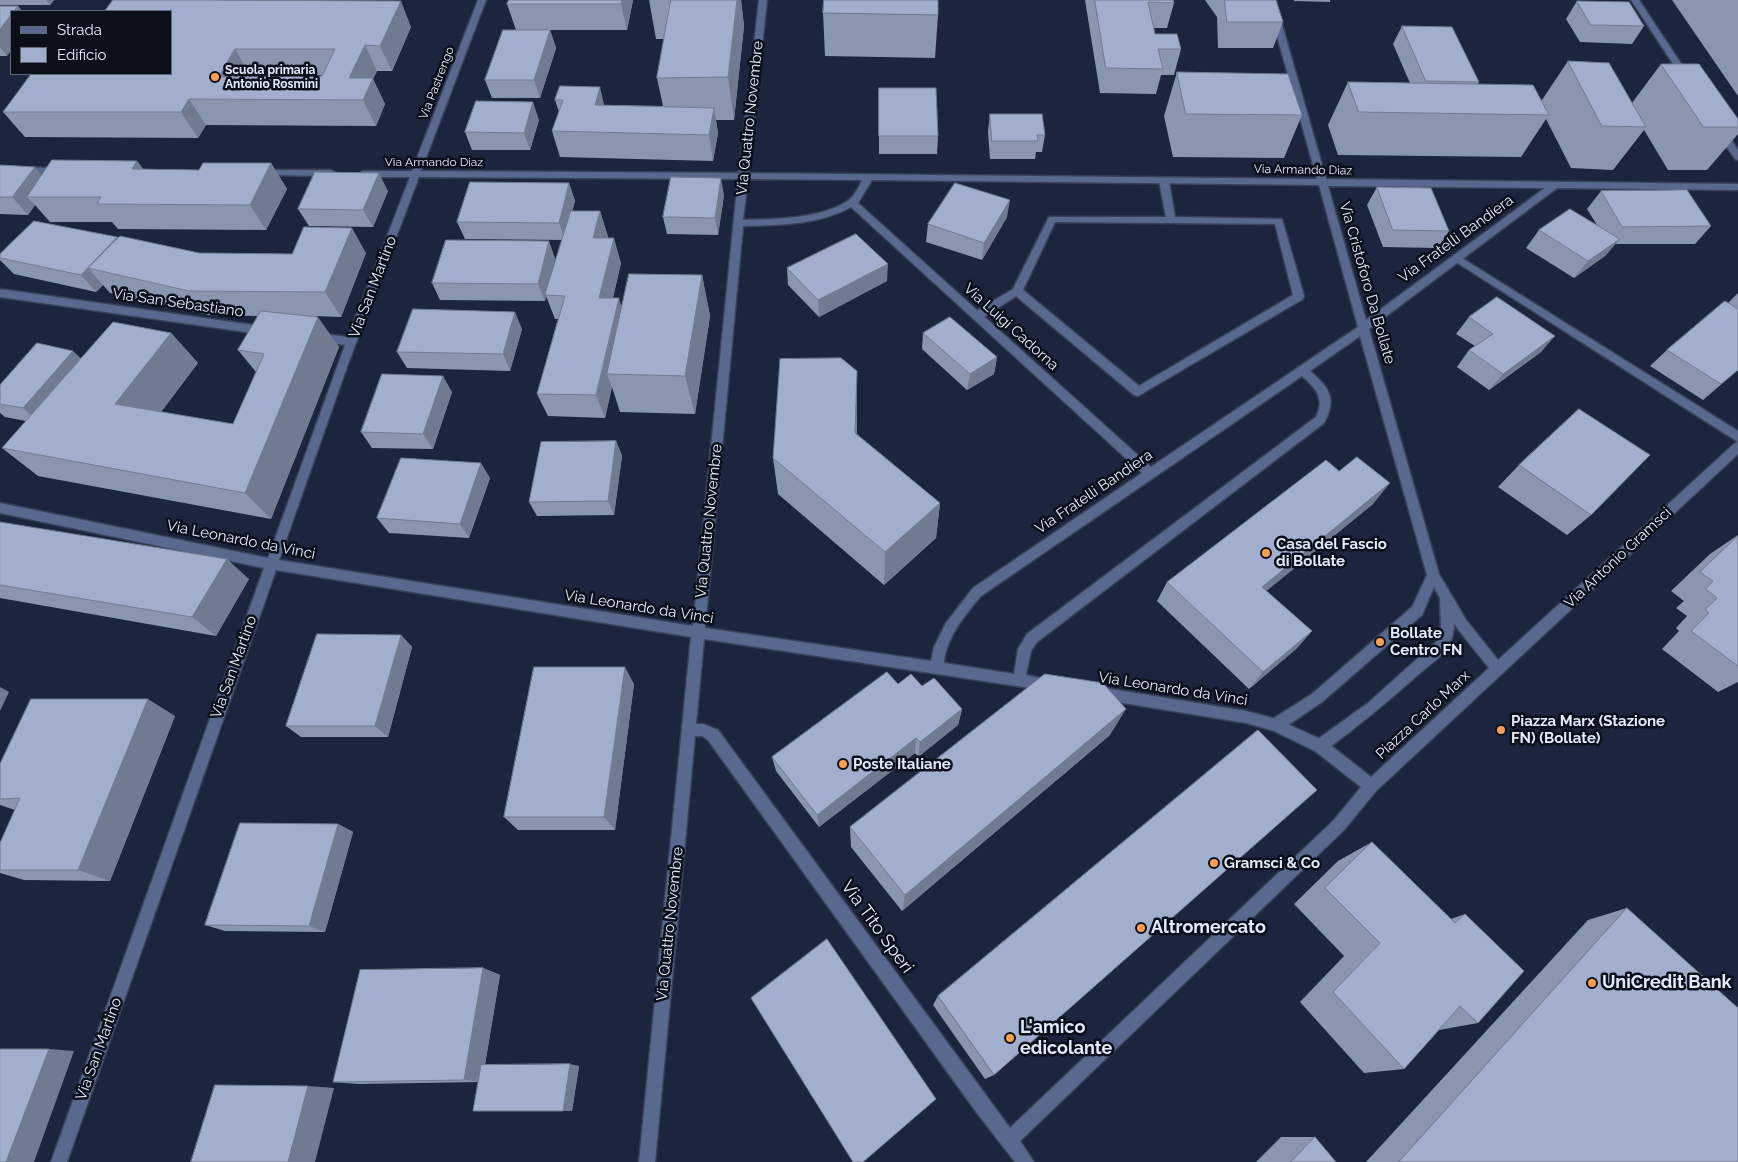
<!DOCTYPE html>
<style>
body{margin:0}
#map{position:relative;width:1738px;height:1162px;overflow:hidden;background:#1c253d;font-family:Raleway,sans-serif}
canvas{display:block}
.legend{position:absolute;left:10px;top:10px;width:162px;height:65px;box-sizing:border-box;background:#0b0f1a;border:1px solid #616774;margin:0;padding:6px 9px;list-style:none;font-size:15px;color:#e3ebfb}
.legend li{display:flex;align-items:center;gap:10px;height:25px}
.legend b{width:25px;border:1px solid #616774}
</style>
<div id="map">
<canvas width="1738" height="1162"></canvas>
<ul class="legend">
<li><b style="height:6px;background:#58688f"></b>Strada</li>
<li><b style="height:14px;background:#a1aecd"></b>Edificio</li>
</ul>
</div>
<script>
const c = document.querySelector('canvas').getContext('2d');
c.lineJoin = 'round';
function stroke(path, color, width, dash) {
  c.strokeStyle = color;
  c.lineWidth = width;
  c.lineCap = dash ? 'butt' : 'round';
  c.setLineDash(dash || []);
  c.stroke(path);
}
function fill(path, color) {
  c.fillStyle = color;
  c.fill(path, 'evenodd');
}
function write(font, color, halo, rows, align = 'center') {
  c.font = font + ' Raleway,sans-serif';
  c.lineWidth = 5;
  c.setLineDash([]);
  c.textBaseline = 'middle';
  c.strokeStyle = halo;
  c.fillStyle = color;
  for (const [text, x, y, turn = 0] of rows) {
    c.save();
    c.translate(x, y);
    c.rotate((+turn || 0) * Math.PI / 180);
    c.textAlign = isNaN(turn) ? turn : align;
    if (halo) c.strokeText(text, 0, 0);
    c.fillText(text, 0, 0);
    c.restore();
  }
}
const lane = new Path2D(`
 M1164,178l5,3 6,36 107,2 22,77 -1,3 -165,97 -4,-1 -118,-99 -35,23h-8l-1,-3 1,-3 40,-24 36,-72h117l-7,-36zM1055,222l220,2 18,71 -154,91 -116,-96z
 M1457,255l281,176v11l-285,-182v-4z
 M1433,570l4,1 2,4 -17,40 -100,87 -41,28 -5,1 -5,-1 -2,-5 2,-5 41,-26 100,-87 17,-36z
 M1446,593l4,2c7,15 6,38 -2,52 -6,10 -19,18 -28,26 -31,28 -62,53 -95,78l-5,2 -5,-2 -2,-5 2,-5 53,-38 69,-62 4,-12 -1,-30 2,-4z`);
const street = new Path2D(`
 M478,0h8l-65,171 318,2 20,-173h8l-19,173 569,6 -50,-179h8l51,179 412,5v6l-181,-2 -188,141 70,245 27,46 32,40 236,-216 4,-2v12l-362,337 -32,39 -324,311 14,21h-19l-38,-49 -269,-373 -6,-4h-7l-40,426h-16l52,-525 -415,-67 -209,592h-16l213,-594 -264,-55v-10l268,55 77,-213 -28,-4 -5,-4 5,-4 31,4 62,-160h-47l-5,-3 5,-3h49zM419,177l319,2 -45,447 -414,-66 69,-196zM748,179l114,1c-3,7 -7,15 -13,20 -26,19 -75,19 -106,20zM872,180l447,5 39,142 -207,140 -293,-264zM1328,186l217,2 -179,132zM851,207l291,266 -169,115 -27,35 -12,24 -3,14 -226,-33 38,-402c35,-1 76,-1 108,-19zM1360,336l67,239 30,53 32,40 -118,109 -46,-36 -49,-22 -30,-8 -147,-24 -5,2 -2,4 2,4 5,2 147,24 28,8 41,20 46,36 -27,33 -324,308 -292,-398 -15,-6h-7l8,-85 346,52 5,-2 2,-4 -2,-4 -29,-6 5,-24 6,-9 287,-219c13,-24 6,-35 -14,-52zM1302,376c14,12 23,23 14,41l-289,217 -9,15 -4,25 -70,-11c2,-26 21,-48 37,-67z
 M1631,0h8l51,77 -1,2h-6z
 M1720,127l3,1 15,22v10l-3,-1 -20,-29z
 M0,167l61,1 5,3 -5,3 -61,-1z
 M261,170h70l5,3 -5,3 -73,-1 -2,-2z
 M0,289l267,38 5,4 -5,4 -267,-38z`);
stroke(lane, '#384158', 3);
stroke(street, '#384158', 3);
fill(lane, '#58688f');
fill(street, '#58688f');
fill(new Path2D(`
 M0,0h54l-4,5h-50z
 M633,0l-6,30h-111l-9,-26z
 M649,0h92l3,26 -10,94h-18l2,13 -5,28 -153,-4 -8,-26 7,-19 -4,-12 5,-14 44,19 59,1 -6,-28 7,-39h-8z
 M1085,0h88l1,3 -7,25h-13l1,6 26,15 -7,26h-13l-5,19 -56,-1z
 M1205,0h71l7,22 -10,26h-55l-1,-31z
 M1294,0h36v2l-36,-1z
 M1672,0h66v96z
 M1577,1l67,25 -12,18 -52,-2 -14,-23z
 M0,6h18l4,5h-11l-4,45h-7z
 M171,11l240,16 -19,44h-15l-4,8 12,25 -9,22 -170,-1 -8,13 -173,-1 -22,-25 168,-38zM250,75h73l-1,1 -73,1z
 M823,13l115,2 -3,43 -110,-2z
 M1402,26l77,56 -1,2 64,16 26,-39 64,42 29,-39 77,55v15l-31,36h-39l-24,-40 -31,40 -42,-2 -25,-49 -25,38 -183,-2 -10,-30 20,-43 62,1 -17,-39z
 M550,30l6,18 -16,50h-48l-7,-18z
 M1177,72l125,43 -18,43 -111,-1 -9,-41z
 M879,88l59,48 -1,18h-58z
 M990,114l55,21 -3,17h-6l-1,7h-45l-2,-27z
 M539,120l-9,30h-58l-7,-18z
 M137,161l6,8 56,1 72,-7 16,26 -21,41 -148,-1 -6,-7h-62l-15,-17 -7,10 -28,-1v-49l42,10z
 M569,183l6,18 -3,10h28l8,26 -1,1 14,25 -8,35 9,9 80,-32 8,41 -15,98 -75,-2 -8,-25 -7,31 -57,-2 -11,-22 21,-75h-3l-9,-23 -1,5 -105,-1 -8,-17 123,-25 -5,21 12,-39 -97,-1 -8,-17z
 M1377,187l72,44 -11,17 -55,-1 -16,-42z
 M388,191l-15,36 -64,-1 -11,-17z
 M1601,191l110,35 -16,18h-80l-10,12 -31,22 -48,-30 13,-18 58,-5 -10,-16z
 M724,195l-6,40 -51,-1 -4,-17z
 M1007,217l-25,43 -56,-18 2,-18z
 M117,237l82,16 93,1 74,-1 -25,64 -26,-1 24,31 -68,172 -233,-43 -36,-28 24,-27 -21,-4 -5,-4v-28l81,-27 90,-25 27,30 -37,49 72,12 23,-52 -18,-22 20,-34 -49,-1 -99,-22 -7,-8 -7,7 -82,-18 -14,-14v-6z
 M787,268l100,13 -68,36 -31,-32z
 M1738,293v77l-35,30 -53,-34 17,-16 61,-47z
 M1469,317l72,35 -52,38 -32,-23 12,-17 6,-4 -19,-12z
 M522,329l-12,42 -103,-3 -10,-16z
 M923,333l74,24 -3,17 -27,16 -45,-41z
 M452,392l-19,57 -61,-1 -11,-16z
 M857,410v24l83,69 -4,35 -52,47 -106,-91 -5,-36z
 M616,441l6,15 -8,59 -77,1 -8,-14z
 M1519,465l72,50 -24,20 -69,-48z
 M490,478l-21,60 -80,-5 -12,-15z
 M1373,504l-107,87 46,40 -16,18 -47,40 -92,-88 10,-19z
 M0,522l249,57 -33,57 -216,-38z
 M1738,535v147l-20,10 -56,-43 17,-18 -3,-3 11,-12 -11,-8 8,-7 -13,-10 39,-37z
 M401,635l11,12 -24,90h-87l-15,-11z
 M634,684l-19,146h-97l-14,-13z
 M898,684l24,2 40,23 -4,16 -40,32 -3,-4 -96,74 -43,-56 -4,-14z
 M175,716l-65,165 -86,-1 -24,-7v-30l15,-33 -15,-5v-41z
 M1110,735l-208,176 -51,-64 -1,-20z
 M338,824l15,8 -28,100 -100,-1 -20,-6z
 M1372,842l79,77 14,-5 13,109 -39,7 -35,39 -40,4 -64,-71 44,-46 -50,-52 44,-43z
 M1627,908l111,254h-372l222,-242z
 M483,968l17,7 -15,90 94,1 -7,45h-99l5,-29 -120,2 -25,-2z
 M938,996l56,79 -9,4 -52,-74z
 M1281,1137h34l21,25h-80z`), '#8a96b0');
fill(new Path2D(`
 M46,0h8l-4,5z
 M622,0h11l-6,30 -6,-26z
 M737,0h4l3,26 -10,94 -6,-43z
 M401,1l10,26 -19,44 -12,-25z
 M18,6l4,5h-8z
 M11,15v36l-4,5 -7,-9v-18z
 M550,30l6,18 -16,50 -6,-18z
 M365,45l12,26 -4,8 12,25 -9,22 -13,-26 -14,-22z
 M235,49l15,26 -13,24 -18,-22z
 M600,87l6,26 -11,-8z
 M189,99l17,26 -8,13 -17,-26z
 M533,102l6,18 -9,30 -6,-17z
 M714,108l4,25 -5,28 -4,-26z
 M137,161l19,25 -24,-17z
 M271,163l16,26 -21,41 -16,-25z
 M35,167l15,17 -23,13 8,8 -7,10 -16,-18z
 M379,173l9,18 -15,36 -10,-17z
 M721,178l3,17 -6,40 -3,-17z
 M569,183l6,18 -10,39 -6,-17z
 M1010,200l-3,17 -25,43 2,-17z
 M600,211l8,26 -8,26 -7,-25z
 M352,228l14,25 -25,64 -16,-25z
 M117,237l-29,31 15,17 -7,7 -15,-17z
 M614,238l7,25 -14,59 -8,-24z
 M1620,239l-15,17 -31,22 14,-17z
 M549,241l6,17 -10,43 -7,-17z
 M888,264l-1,17 -68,36 -1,-17z
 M702,275l8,41 -15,98 -10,-38z
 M619,298l7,25 -19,51 5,13 -7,31 -9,-23z
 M515,312l7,17 -12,42 -7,-17z
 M318,317l21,30 -68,172 -26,-26z
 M171,333l27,30 -53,69 -30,-28z
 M1555,336l-14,16 -52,38 14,-16z
 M73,351l17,16 -49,57 -18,-16z
 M997,357l-3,17 -27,16 3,-16z
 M857,371v39l-1,60 -1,-37z
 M443,376l9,16 -19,57 -10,-15z
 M616,441l6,15 -8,59 -6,-14z
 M481,463l9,15 -21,60 -9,-14z
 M1390,483l-17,21 -125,102 14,-19z
 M940,503l-4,35 -52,47 1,-33z
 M227,559l22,20 -33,57 -24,-19z
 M1312,631l-16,18 -47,40 14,-17z
 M401,635l11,12 -24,90 -13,-11z
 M625,667l9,17 -19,146 -11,-13z
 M0,687l9,5 -9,19z
 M148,699l27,17 -65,165 -32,-11z
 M962,709l-4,16 -40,32 2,-15z
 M1126,709l-16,26 -208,176 3,-16z
 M916,738l-1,15 -96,74 -2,-12z
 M338,824l15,8 -28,100 -16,-6z
 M483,968l17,7 -18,107 -18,-2z
 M49,1049l25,2 -40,111h-28z
 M570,1064l9,2 -7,45h-9z
 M308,1086l26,2 -19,74h-27z`), '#717a90');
const building = new Path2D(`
 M113,0h91l197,1 -21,45 -15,-1 -16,33h24l-10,22 -174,-1 -8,13h-178l28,-38h140v-63h-66zM235,49h100l-13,27 -103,1z
 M509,0h113l-1,4h-114z
 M671,0h66l-9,77 -71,1z
 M824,0h114v15l-115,-2z
 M1095,0h78l1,3 -26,-1 7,32h22l4,15h-23l5,20 -57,-1z
 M1225,0h51l7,22h-56z
 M1577,1l52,1 15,24 -53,-1z
 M0,6h18l-4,5h-3v4l-11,14z
 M1402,26l50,1 27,55 -53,-1z
 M503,30h47l-16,50h-49z
 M1568,61l41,2 37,64 -44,-1z
 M1661,64h38l39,55v8h-34z
 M1177,72l111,2 14,41 -116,-1z
 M1348,82l185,3 16,30 -190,-3z
 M560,86l40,1 -5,18 119,3 -5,27 -157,-4 11,-31h-8z
 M879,88h57l2,48h-59z
 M476,101l57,1 -9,31 -59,-1z
 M990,114h52l3,21h-8l1,6h-46z
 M52,160l85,1 -5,8 67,1 4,-7h68l-21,42 -153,-1 4,-7h-74z
 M0,165l35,2 -23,30h-12z
 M315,172l64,1 -16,37 -65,-1z
 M671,177l50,1 -6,40 -52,-1z
 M470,182l99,1 -10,40 -102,-1z
 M955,183l55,17 -26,43 -56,-19z
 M1377,187l54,1 18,43 -56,-1z
 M1687,190l24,36 -89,1 -21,-36z
 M1570,209l50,30 -32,22 -49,-31z
 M571,211h29l-7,27h21l-15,60h20l-23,97 -59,-1 28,-98 -20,-1z
 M34,221l83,16 -36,38 -81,-17v-4z
 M304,227l48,1 -27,64 -136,-1 -101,-23 32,-32 79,17 93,1z
 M856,234l32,30 -70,36 -31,-32z
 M446,240l103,1 -11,43 -106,-1z
 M629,274l73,1 -17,101 -78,-2z
 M1497,297l58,39 -52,38 -34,-24 24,-16 -24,-17z
 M1725,301l13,8v61l-17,14 -54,-34z
 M413,309l102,3 -12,42 -106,-2z
 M261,311l57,6 -73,176 -243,-45 111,-126 58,11 -56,71 118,20 31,-70 -26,-4z
 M950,317l47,40 -27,17 -47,-41z
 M37,343l36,8 -50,57 -23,-4v-19z
 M841,358l16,13 -2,62 85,70 -55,49 -112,-94 7,-99z
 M382,374l61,2 -20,58 -62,-2z
 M1579,409l71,46 -59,60 -72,-50z
 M616,441l-8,60 -79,1 12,-60z
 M1357,457l33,26 -128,104 50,44 -49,41 -96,-90 159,-122 13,11z
 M401,458l80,5 -21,61 -83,-6z
 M0,522l227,37 -35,58 -192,-32z
 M1738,536v130l-47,-35 18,-18 -4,-3 12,-12 -11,-9 7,-8 -13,-9z
 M317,634l84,1 -26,91h-89z
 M534,667h91l-21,150h-100z
 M887,672l11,12 13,-10 11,12 12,-8 28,31 -42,33 -4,-4 -99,77 -45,-58z
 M1045,674l58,9 23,26 -221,186 -55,-68z
 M31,699h117l-70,171h-78v-27l20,-45 -20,1v-35z
 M1258,730l59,60 -323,285 -56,-79z
 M240,823l98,1 -29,102 -104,-1z
 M1372,842l83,81 10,-9 59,57 -46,52 -18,-17 -56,63 -71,-77 47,-49 -55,-55z
 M1627,908l111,100v154h-339z
 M827,939l109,160 -73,63h-10l-102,-164z
 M483,968l-19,112 -131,2 27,-112z
 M0,1049h49l-43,113h-6z
 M570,1064l-7,47h-90l8,-46z
 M215,1085l93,1 -20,76h-97z
 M1315,1137l21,25h-45z`);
fill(building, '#a1aecd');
stroke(building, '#717a90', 1);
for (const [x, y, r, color] of [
 [215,77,5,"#fc9e52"],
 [1266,553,5,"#fc9e52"],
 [1380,642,5,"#fc9e52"],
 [1501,730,5,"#fc9e52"],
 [843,764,5,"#fc9e52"],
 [1214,863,5,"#fc9e52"],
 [1141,928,5,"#fc9e52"],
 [1592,983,5,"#fc9e52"],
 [1010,1038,5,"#fc9e52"]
]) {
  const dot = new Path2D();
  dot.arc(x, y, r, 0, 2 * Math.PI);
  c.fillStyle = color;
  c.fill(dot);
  stroke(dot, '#0b0f1a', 2);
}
write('bold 12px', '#e3ebfb', '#0b0f1a', [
 ["Scuola primaria",225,70],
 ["Antonio Rosmini",225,84]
], 'left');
write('12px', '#e3ebfb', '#0b0f1a', [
 ["Via Pastrengo",437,83,-69],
 ["Via Armando Diaz",434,162],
 ["Via Armando Diaz",1303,170,1]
]);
write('15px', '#e3ebfb', '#0b0f1a', [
 ["Via Quattro Novembre",750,118,-84],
 ["Via Fratelli Bandiera",1456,239,-36],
 ["Via Cristoforo Da Bollate",1367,283,74],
 ["Via San Martino",373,287,-69],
 ["Via San Sebastiano",178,303,8],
 ["Via Luigi Cadorna",1011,327,42],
 ["Via Fratelli Bandiera",1094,492,-34],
 ["Via Quattro Novembre",709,521,-84],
 ["Via Leonardo da Vinci",241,540,11],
 ["Via Antonio Gramsci",1618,558,-43],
 ["Via Leonardo da Vinci",639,607,9],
 ["Via San Martino",234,667,-70],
 ["Via Leonardo da Vinci",1173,689,9],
 ["Piazza Carlo Marx",1423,715,-43],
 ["Via Quattro Novembre",670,924,-84],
 ["Via San Martino",99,1049,-70]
]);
write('bold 15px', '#e3ebfb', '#0b0f1a', [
 ["Casa del Fascio",1276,544],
 ["di Bollate",1276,561],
 ["Bollate",1390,633],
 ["Centro FN",1390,650],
 ["Piazza Marx (Stazione",1511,721],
 ["FN) (Bollate)",1511,738],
 ["Poste Italiane",853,764],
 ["Gramsci & Co",1224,863]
], 'left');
write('18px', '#e3ebfb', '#0b0f1a', [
 ["Via Tito Speri",877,927,54]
]);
write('bold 18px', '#e3ebfb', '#0b0f1a', [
 ["Altromercato",1151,928],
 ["UniCredit Bank",1602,983],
 ["L'amico",1020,1028],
 ["edicolante",1020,1049]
], 'left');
</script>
